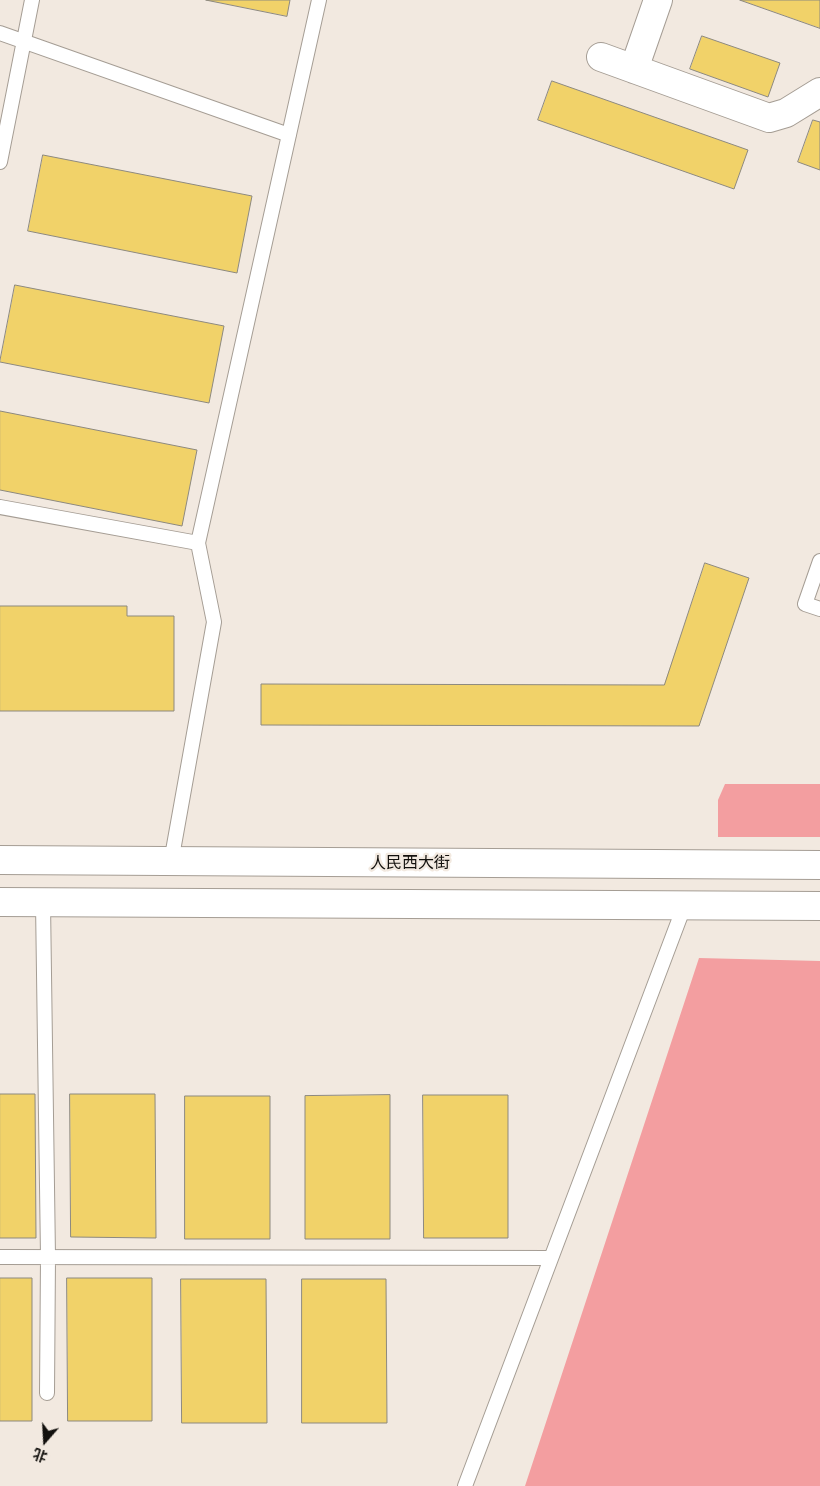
<!DOCTYPE html>
<meta charset="utf-8">
<style>
body{margin:0}
#map{position:relative;width:820px;height:1486px;overflow:hidden;background:#f2e9e0;font-family:Inter,"Noto Sans SC",sans-serif}
canvas{display:block}
.north{position:absolute;left:20px;top:1416px;width:50px;height:50px;-webkit-text-stroke:4px #f2e9e0;paint-order:stroke;rotate:199deg;font-size:14px;font-weight:700;line-height:20px;text-align:center;color:#12100d}
.north::after{content:'';display:block;margin:auto;width:18px;height:22px;background:#12100d;clip-path:polygon(50% 0,100% 100%,50% 72%,0 100%)}
</style>
<div id="map">
<canvas width="820" height="1486"></canvas>
<div class="north">北</div>
</div>
<script>
const c = document.querySelector('canvas').getContext('2d');
c.lineJoin = 'round';
function fill(path, color) {
  c.fillStyle = color;
  c.fill(path, 'evenodd');
}
function stroke(path, color, width, dash) {
  c.strokeStyle = color;
  c.lineWidth = width;
  c.lineCap = dash ? 'butt' : 'round';
  c.setLineDash(dash || []);
  c.stroke(path);
}
function write(font, color, halo, rows, align = 'center') {
  c.font = font + ' Inter,"Noto Sans SC",sans-serif';
  c.lineWidth = 4.5;
  c.setLineDash([]);
  c.textBaseline = 'middle';
  c.strokeStyle = halo;
  c.fillStyle = color;
  for (const [text, x, y, turn = 0] of rows) {
    c.save();
    c.translate(x, y);
    c.rotate((+turn || 0) * Math.PI / 180);
    c.textAlign = isNaN(turn) ? turn : align;
    if (halo) c.strokeText(text, 0, 0);
    c.fillText(text, 0, 0);
    c.restore();
  }
}
fill(new Path2D(`
 M725,784h95v53h-102v-37z
 M699,958l121,3v525h-295z`), '#f39ea0');
const building = new Path2D(`
 M206,0h84l-3,16z
 M740,0h80v28z
 M702,36l78,27 -12,34 -78,-28z
 M552,81l196,69 -14,39 -196,-69z
 M813,120l7,2v48l-22,-8z
 M43,155l209,41 -15,77 -209,-42z
 M15,285l209,41 -15,77 -209,-41z
 M0,411l197,39 -15,76 -182,-36z
 M705,563l44,15 -50,148 -438,-1v-41l403,1z
 M0,606h127v10h47v95h-174z
 M0,1094h35l1,144h-36z
 M70,1094h85l1,144 -85,-1z
 M390,1095v144h-85v-143z
 M423,1095h85v143h-84z
 M185,1096h85v143h-85z
 M0,1278h32v143h-32z
 M67,1278h85v143h-84z
 M181,1279h85l1,144h-85z
 M302,1279h84l1,144h-85z`);
fill(building, '#f1d269');
stroke(building, '#8d897f', 1);
const lane = new Path2D(`
 M0,33l289,102
 M0,162l32,-162
 M0,507l198,36
 M820,561l-15,43 15,5
 M171,862l43,-240 -16,-79 121,-543
 M43,903l5,354 -1,136
 M0,1257l551,1
 M465,1486l220,-582`);
const street = new Path2D(`
 M601,57l168,61 17,-5 34,-21
 M634,69l24,-69`);
const primary = new Path2D(`
 M0,860l820,5
 M0,902l820,4`);
stroke(lane, '#a59d94', 16);
stroke(street, '#a59d94', 30);
stroke(primary, '#a59d94', 30);
stroke(lane, '#fff', 14);
stroke(street, '#fff', 28);
stroke(primary, '#fff', 28);
write('16px', '#12100d', '#f2e9e0', [
 ["人民西大街",410,863]
]);
</script>
